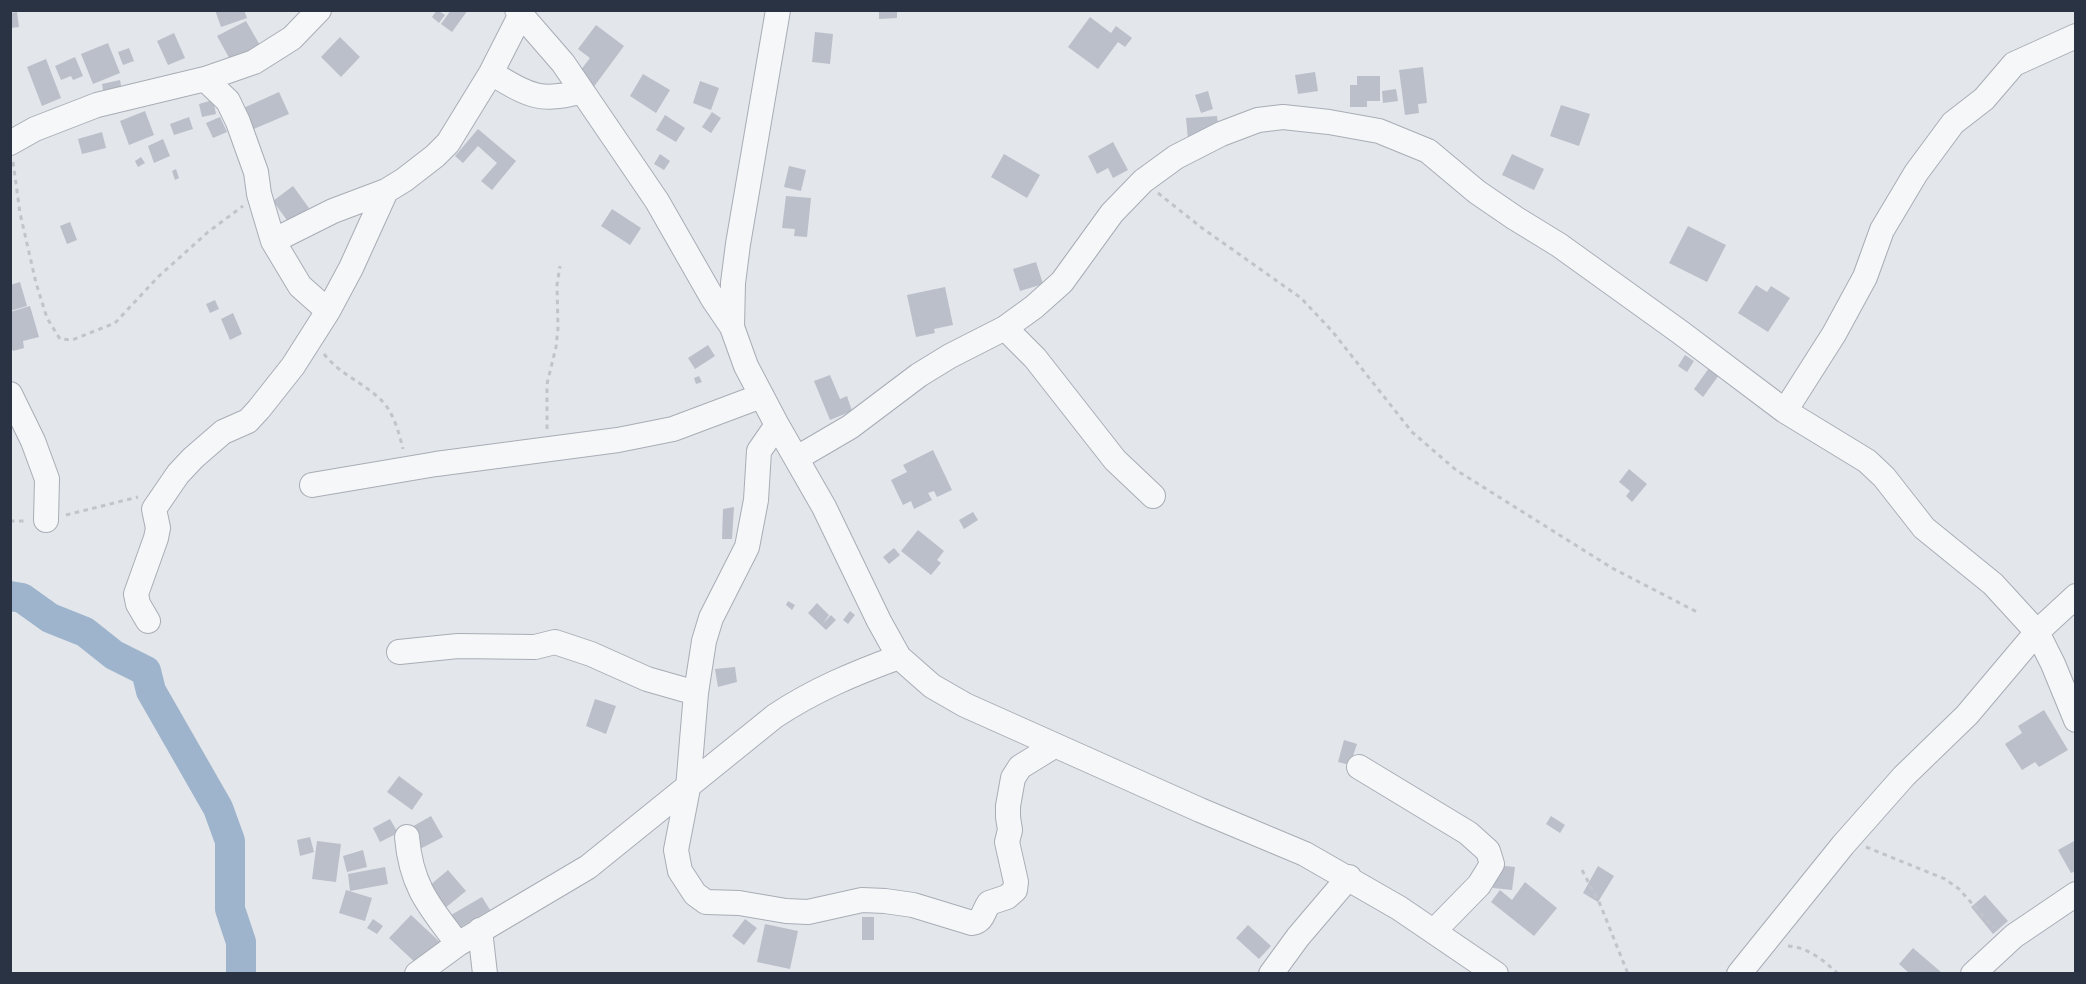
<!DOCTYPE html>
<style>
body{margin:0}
#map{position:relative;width:2086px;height:984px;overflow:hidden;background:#e3e6eb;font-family:Inter,sans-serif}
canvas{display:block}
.frame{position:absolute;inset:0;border:12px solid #2a3344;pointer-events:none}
</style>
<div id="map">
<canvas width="2086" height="984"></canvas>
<div class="frame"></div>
</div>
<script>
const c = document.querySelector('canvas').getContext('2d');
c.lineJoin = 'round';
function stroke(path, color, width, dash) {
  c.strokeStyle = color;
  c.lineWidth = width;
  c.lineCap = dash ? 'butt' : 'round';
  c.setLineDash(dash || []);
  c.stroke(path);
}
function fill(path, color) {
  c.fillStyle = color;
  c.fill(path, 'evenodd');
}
stroke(new Path2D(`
 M10,596l12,2 28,20 35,14 29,23 32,16 5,20 67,117 12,33v68l11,33v32`), '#9eb4cc', 30);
fill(new Path2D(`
 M215,10h29l3,8 -26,9z
 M437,10l8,5 -6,8 -7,-6z
 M451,10h17l-16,22 -11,-8z
 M879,10h18v8l-18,1z
 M17,12l2,15 -9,1v-15z
 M1090,17l21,16 5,-7 16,12 -7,9 -7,-5 -20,27 -30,-22z
 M246,21l15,26 -29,16 -15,-27z
 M596,25l28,21 -34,46 -17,-12 17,-22 -12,-9z
 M815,32l18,2 -3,30 -18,-2z
 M174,33l11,25 -17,7 -11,-24z
 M340,37l20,20 -19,20 -20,-20z
 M108,43l12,30 -27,11 -12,-30z
 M129,48l5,13 -11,4 -5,-13z
 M75,57l8,19 -10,4 -2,-4 -10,4 -6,-14z
 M46,59l15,39 -19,8 -15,-39z
 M1423,67l4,36 -9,1 1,9 -14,2 -6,-45z
 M1315,72l3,19 -20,3 -3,-19z
 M643,74l27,16 -14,23 -26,-17z
 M1357,76h23v25h-13v6h-17v-22h7z
 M120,80l2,11 -18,4 -2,-11z
 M700,81l19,7 -8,22 -18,-7z
 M1396,89l2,12 -15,2 -1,-12z
 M1208,91l5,18 -12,4 -6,-18z
 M279,92l10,22 -40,17 -10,-21z
 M213,100l3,14 -14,3 -3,-13z
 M1561,105l29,9 -11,32 -29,-10z
 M145,111l9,24 -25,10 -9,-24z
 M712,112l9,6 -10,15 -9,-6z
 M665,115l20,13 -9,14 -20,-12z
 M1217,116l2,21 -31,2 -2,-21z
 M189,117l4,12 -19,6 -4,-11z
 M220,117l7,15 -14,6 -7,-15z
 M478,129l38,32 -24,29 -11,-9 16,-18 -19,-17 -15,17 -8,-7z
 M102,132l4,16 -24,6 -4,-15z
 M163,139l7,17 -16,7 -6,-17z
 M1113,142l15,28 -15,8 -5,-10 -11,6 -9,-18z
 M660,154l10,7 -6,9 -10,-6z
 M1004,154l36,21 -13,23 -36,-21z
 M1512,154l32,15 -10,21 -32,-15z
 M141,157l4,6 -7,4 -3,-6z
 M789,166l17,4 -5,21 -17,-4z
 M176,169l3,9 -4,2 -3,-9z
 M293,186l16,22 -20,15 -16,-22z
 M786,196l25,2 -4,39 -13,-1 1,-7 -13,-1z
 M612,209l29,19 -11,17 -29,-19z
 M70,222l7,18 -10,4 -7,-18z
 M1688,226l38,19 -19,37 -38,-19z
 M1036,262l7,22 -23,7 -7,-22z
 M20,282l7,24 -17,5v-26z
 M1756,285l11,7 4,-6 19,12 -22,34 -30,-19z
 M945,287l8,38 -19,4 1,4 -19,4 -9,-42z
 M215,300l4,9 -9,4 -4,-9z
 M30,306l9,31 -16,4 1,7 -11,3 -3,-6v-33z
 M233,313l9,21 -12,6 -9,-21z
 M708,345l7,11 -20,13 -7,-11z
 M1685,355l9,6 -7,11 -9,-6z
 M1709,368l10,7 -16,22 -9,-8z
 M830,375l10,24 7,-3 5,15 -22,9 -16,-39z
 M699,376l3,6 -6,2 -2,-6z
 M933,450l19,40 -15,7 -3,-6 -6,2 4,7 -18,9 -3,-8 -8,4 -12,-25 16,-8 -4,-7z
 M1629,469l18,15 -15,18 -6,-6 4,-5 -11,-9z
 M734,507l-2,32h-10l1,-30z
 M973,512l5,8 -14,9 -5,-9z
 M918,530l26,21 -7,9 4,3 -10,12 -30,-24z
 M894,548l6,7 -11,9 -6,-7z
 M788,601l7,4 -3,5 -6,-5z
 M817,603l12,12 -6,8 8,-8 5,5 -10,10 -18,-17z
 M850,611l5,4 -7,9 -5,-4z
 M735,667l2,15 -19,5 -3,-18z
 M595,699l21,7 -10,28 -20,-8z
 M2044,710l24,40 -29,17 -4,-5 -13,8 -17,-26 17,-11 -4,-7z
 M1344,740l13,4 -7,21 -12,-3z
 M399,776l24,18 -11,16 -25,-18z
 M431,816l12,21 -23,12 -17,-17z
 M1551,816l14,9 -5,8 -14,-9z
 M390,819l8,14 -18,9 -7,-14z
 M310,837l4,15 -14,4 -3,-16z
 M2076,840v31l-5,2 -13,-23z
 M317,841l24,3 -5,38 -24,-3z
 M363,850l4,17 -20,5 -4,-16z
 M1495,865l20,2 -3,23 -19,-2z
 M1598,866l16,10 -16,26 -15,-9z
 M385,867l3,17 -38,7 -2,-17z
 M448,870l18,21 -27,22 -17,-21z
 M1525,882l32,26 -23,28 -43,-34 9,-12 12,10z
 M346,890l26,8 -7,23 -26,-8z
 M1985,895l23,26 -15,13 -22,-27z
 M482,897l8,13 -31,18 -8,-13z
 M411,915l31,29 -22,23 -31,-29z
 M862,917h12v23h-12z
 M373,919l10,7 -6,8 -10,-6z
 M745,919l12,9 -13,17 -12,-9z
 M765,924l33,7 -8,38 -33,-7z
 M1248,925l23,21 -12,13 -23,-21z
 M1913,948l28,24 -1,2h-30l-11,-10z`), '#babfc9');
const minor = new Path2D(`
 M517,10l46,53 94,138 56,98 19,28
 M778,10l-40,234 -5,39 -1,44 14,39 31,59 47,82 55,114 20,36 33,29 33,19 235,105 105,44 94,54 97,66
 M491,73c36,21 48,31 91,18
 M205,79l23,22 10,21 18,50 3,22 14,47 27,45 28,25
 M10,143l25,-14 62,-24 108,-26 49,-17 38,-24 27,-28
 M273,241l60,-30 53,-20
 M1005,328l30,30 80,102 38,36
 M10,394l23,47 14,38 -1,41
 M1785,411l49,-77 31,-57 17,-47 34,-57 37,-50 31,-24 30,-35 62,-28
 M777,425l-18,26 -3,49 -9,47 -36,71 -7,23 -8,52 -8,95 -12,62 4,21 15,23 11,8 33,1 47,8 22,1 54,-12 23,1 28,4 59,18c12,-2 11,-12 17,-20l18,-6 8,-7 1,-8 -9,-40 3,-12 -2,-13v-11l5,-28 7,-11 34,-21
 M797,458l53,-31 69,-52 31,-19 55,-28 29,-21 28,-25 50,-69 31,-32 33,-24 45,-23 37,-14 25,-3 46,5 50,9 49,20 49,41 38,26 44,27 121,87 105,79 82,50 17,16 40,51 69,56 44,48 16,32 23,56
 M312,485l124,-21 182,-24 55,-11 88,-33
 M148,621l-10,-17 -2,-10 20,-56 2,-10 -4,-19 24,-35 15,-16 30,-26 25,-11 11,-12 34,-43 35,-55 23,-43 35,-77 18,-11 31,-24 13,-13 43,-70 30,-59
 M399,652l59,-6 77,1 20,-5 36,12 56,25 49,14
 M1359,767l109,66 20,18 4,13 -13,21 -45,46
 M407,837c4,49 22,69 51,107
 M480,930l5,44
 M417,974l41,-30 130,-77 187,-151c39,-26 80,-43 124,-59
 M1271,974l27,-37 51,-60
 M1739,974l104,-129 61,-69 63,-61 70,-83 39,-36
 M1973,974l41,-38 62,-42`);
stroke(minor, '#a8adb6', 26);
stroke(new Path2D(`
 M13,162l7,51 16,70 11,35 13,21 12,1 43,-17 43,-46 50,-45 35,-26
 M1158,193l44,35 99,70 31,33 80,101 44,38 156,98 87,45
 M324,354c16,21 41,29 59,48 11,12 16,31 20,47
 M547,429v-45l9,-37 2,-19 -1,-43 3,-19
 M66,515l72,-18
 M10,521h17
 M1866,847l79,32 14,10 35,39
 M1582,870l18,34 28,70
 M1788,946c19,1 36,14 50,28`), '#c1c4ca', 3, [4.5, 4.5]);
stroke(minor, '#f6f7f9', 24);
</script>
